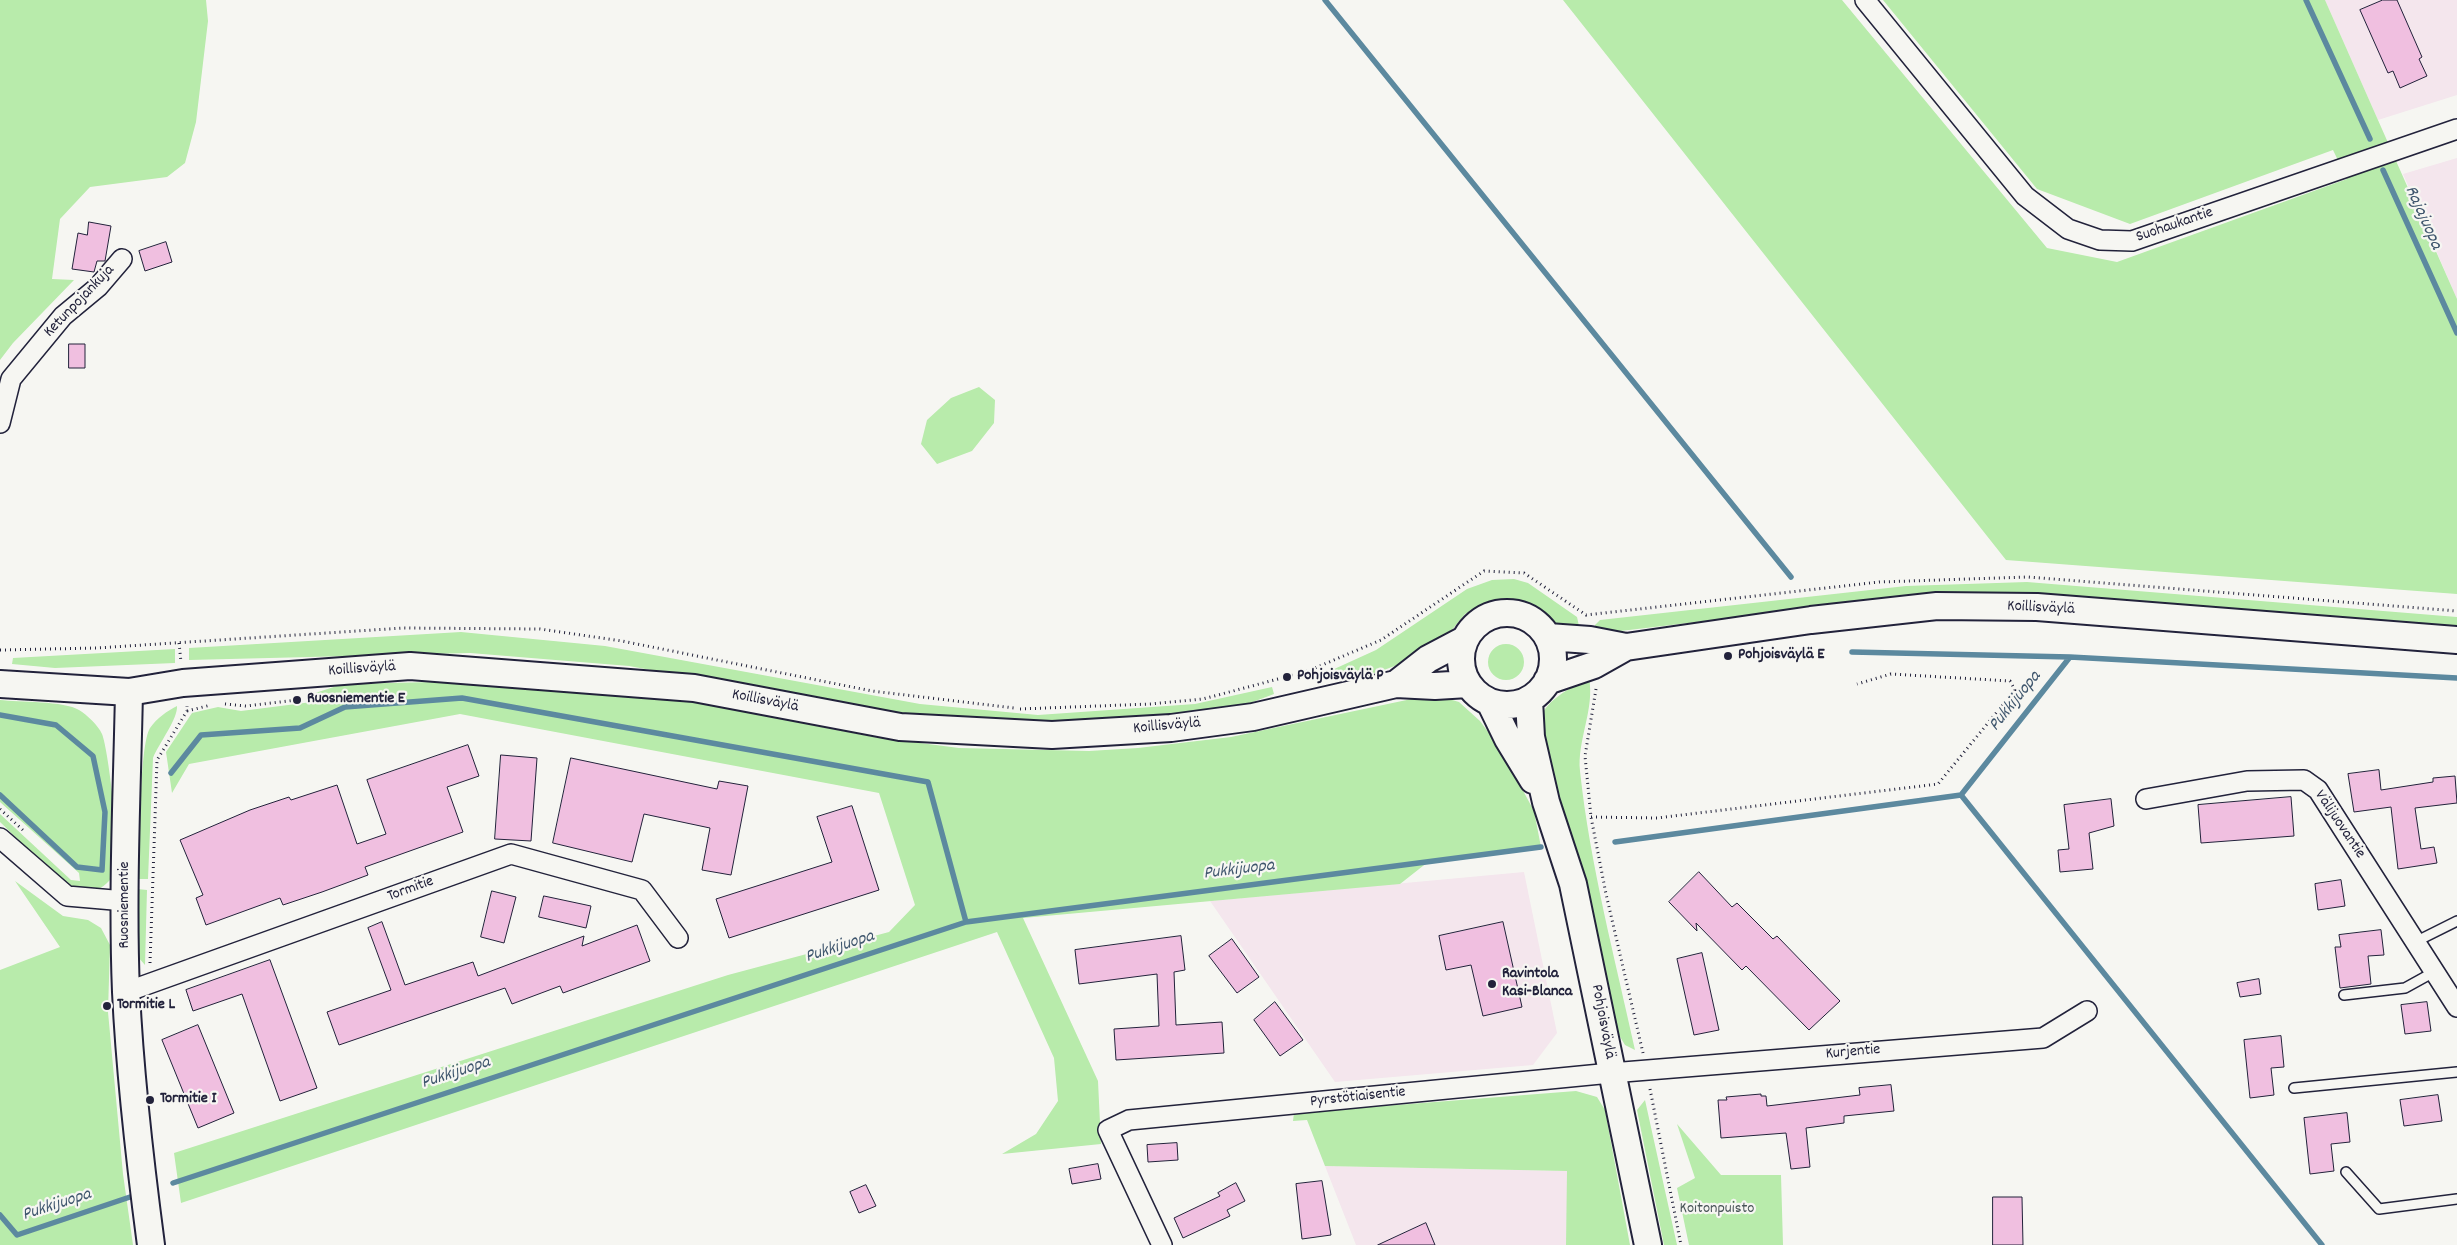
<!DOCTYPE html>
<meta charset="utf-8">
<style>
body{margin:0}
canvas{display:block;background:#f6f6f2}
</style>
<canvas width="2457" height="1245"></canvas>
<script>
const c = document.querySelector('canvas').getContext('2d');
c.lineJoin = 'round';
function fill(path, color) {
  c.fillStyle = color;
  c.fill(path, 'evenodd');
}
function stroke(path, color, width, dash) {
  c.strokeStyle = color;
  c.lineWidth = width;
  c.lineCap = dash ? 'butt' : 'round';
  c.setLineDash(dash || []);
  c.stroke(path);
}
function write(font, color, halo, rows, align = 'center') {
  c.font = font + ' Dekko,sans-serif';
  c.lineWidth = 4.5;
  c.setLineDash([]);
  c.textBaseline = 'middle';
  c.strokeStyle = halo;
  c.fillStyle = color;
  for (const [text, x, y, turn = 0] of rows) {
    c.save();
    c.translate(x, y);
    c.rotate((+turn || 0) * Math.PI / 180);
    c.textAlign = isNaN(turn) ? turn : align;
    if (halo) c.strokeText(text, 0, 0);
    c.fillText(text, 0, 0);
    c.restore();
  }
}
fill(new Path2D(`
 M2325,0h132v95l-79,25z
 M2457,158v141l-54,-125z
 M1524,872l33,161 -24,32 -198,17 -125,-181z
 M1325,1166l243,5 -2,74h-210z`), '#f4e6ed');
fill(new Path2D(`
 M0,0h206l2,21 -12,101 -11,41 -18,14 -77,10 -30,32 -8,60 22,1 -61,63 -13,17z
 M1563,0h279l205,248 70,14 230,-83 -14,-29 -203,74 -93,-35 -154,-189h442l132,299v295l-451,-34z
 M979,387l16,13 -1,23 -22,28 -35,13 -16,-20 6,-24 24,-22z
 M1514,579l14,4 49,34 4,18 -20,-5 -17,-17 -17,-10 -20,-4 -22,4 -20,11 -19,23 -33,22 -37,14 -53,7 -2,-5 55,-25 91,-61 25,-9z
 M2027,582l430,35v12l-548,-32 -314,37v-9l5,-5 306,-34z
 M461,632l144,14 315,58 118,11 157,-11 77,-17 2,7 -40,15 -45,8 -142,9 -166,-14 -252,-46 -159,-13 -281,7v-12z
 M1488 662a18 18 0 1 1 36 0a18 18 0 1 1-36 0Z
 M175,649v14l-120,5 -43,-4 1,-6z
 M1589,678c6,31 -12,62 -9,93 10,94 35,187 55,279l-10,-5 -6,-10c-16,-73 -29,-149 -55,-220 -8,-22 -31,-68 -26,-91 6,-24 31,-35 51,-46z
 M480,681l192,17 202,39 85,11 130,3 49,-3 93,-11 190,-40 18,-1 20,6 21,19 20,27 34,63 7,36 -113,15 -28,22 -377,34 75,163 3,63 -99,10 34,-20 22,-33 -4,-43 -57,-126 -816,271 -7,-50 554,-178 161,-43 26,-27 -36,-112 -419,-79 -271,50 -17,29 -6,-41 26,-39 26,-6 23,4 71,-9v-8l31,-10z
 M0,700c18,2 65,1 79,10 8,5 19,15 23,24 7,17 19,125 12,139 -7,16 -25,23 -41,15 -19,-9 -56,-50 -73,-66v-8l71,66 9,1 -1,-8 -79,-71z
 M177,706c1,13 -18,37 -24,52l-5,121h-9c1,-28 0,-133 11,-151 7,-10 17,-17 27,-22z
 M15,881l48,35 25,4 13,8 9,17 -2,67 15,162 10,71h-133v-275l60,-23z
 M137,889l10,1 -2,75 -7,-8z
 M1576,1091l21,6 8,13 25,135h-64l1,-74 -242,-5 -18,-46 -14,1 1,-8z
 M1645,1100l32,145h-13l-27,-135z
 M1677,1124l44,51h60l2,70h-94l-12,-57 18,-10z`), '#b8ebab');
stroke(new Path2D(`
 M1325,0l466,577
 M2306,0l64,139
 M2383,170l74,163
 M1852,652l218,5
 M0,715l56,10 37,31 12,56 -3,58 -25,-3 -77,-72
 M171,773l30,-38 99,-7 45,-21 117,-9 466,84 38,140
 M1961,795l361,450
 M1615,842l346,-47 109,-138 387,21
 M173,1183l793,-261 575,-75
 M0,1215l17,20 113,-38`), '#5c899f', 5.5);
const building = new Path2D(`
 M2383,0h14l25,57 -3,2 8,17 -27,12 -7,-17 -5,2 -28,-63z
 M89,222l22,4 -6,35h-8l-3,11 -22,-3 6,-36 9,2z
 M166,242l6,20 -27,9 -6,-20z
 M69,344h16v24h-16z
 M468,745l11,31 -32,11 16,45 -98,35 3,8 -46,17 -39,13 -3,-7 -74,27 -10,-27 7,-3 -23,-55 70,-30 39,-13 2,3 46,-15 20,59 29,-10 -19,-54z
 M501,755l36,3 -6,83 -36,-2z
 M571,758l146,31 2,-8 29,5 -17,89 -29,-5 8,-42 -66,-14 -12,48 -79,-19z
 M2379,770l2,20 52,-8v-4l22,-2 2,27 -42,5 6,41 13,-2 3,16 -39,6 -7,-62 -37,5 -6,-38z
 M2291,797l3,39 -93,7 -3,-38z
 M2111,799l3,27 -25,7 4,36 -33,3 -2,-22 11,-1 -5,-44z
 M852,806l27,84 -150,48 -13,-39 116,-37 -15,-45z
 M1699,872l33,35 5,-4 36,36 4,-3 63,65 -31,29 -63,-64 -4,4 -46,-47 1,8 -28,-29z
 M2341,880l4,26 -27,4 -3,-26z
 M492,891l24,6 -12,46 -23,-6z
 M544,896l47,10 -5,22 -47,-11z
 M382,922l23,63 68,-23 5,14 106,-40 -2,10 55,-21 13,36 -87,32 -3,-7 -48,18 -7,-16 -166,57 -12,-33 64,-22 -23,-62z
 M1503,922l19,85 -39,9 -12,-51 -25,5 -7,-34z
 M2381,930l3,25 -16,1 3,28 -31,4 -5,-41h6l-2,-12z
 M1181,936l4,34 -11,2 2,53 46,-3 2,31 -108,7 -2,-31 45,-3 -2,-52 -78,10 -4,-34z
 M1232,939l27,38 -22,16 -28,-37z
 M1702,953l17,77 -25,5 -17,-76z
 M270,960l47,128 -37,13 -38,-107 -49,17 -7,-21z
 M2259,979l2,15 -21,3 -3,-14z
 M1275,1002l28,38 -23,16 -26,-36z
 M2427,1002l4,29 -26,3 -4,-29z
 M198,1025l36,88 -36,15 -36,-88z
 M2281,1036l3,31 -13,1 3,27 -24,3 -6,-58z
 M1891,1085l3,26 -50,5v7l-38,5 4,39 -19,2 -5,-36 -65,5 -3,-38h9l-1,-3 35,-3v2h5l1,10 93,-11 -1,-7z
 M2438,1095l4,26 -38,5 -4,-26z
 M2347,1113l3,29 -19,2 3,27 -24,3 -6,-56z
 M1177,1143l1,17 -30,2 -1,-17z
 M1098,1164l3,15 -29,5 -3,-15z
 M1322,1181l9,54 -29,4 -6,-55z
 M1236,1183l9,18 -18,9 3,6 -47,22 -9,-20 46,-22 -2,-3z
 M866,1185l10,21 -17,7 -9,-21z
 M1993,1197h29l1,48h-30z
 M1426,1223l9,22h-57z`);
fill(building, '#f0bfe0');
stroke(building, '#22223b', 1);
const lane = new Path2D(`
 M2415,942l42,-21
 M2344,995l61,-7 29,-16
 M2294,1088l163,-16
 M2346,1172l33,37 78,-10`);
const street = new Path2D(`
 M1865,0l160,196 43,33 32,11 32,1 325,-112
 M0,423l11,-44 52,-63 35,-29 24,-28
 M2146,799l101,-18 57,-1 14,10 139,217
 M0,838l67,58 58,5
 M126,992l385,-138 131,36 36,48
 M1162,1245l-54,-115 21,-10 482,-47 432,-35 44,-27`);
const secondary = new Path2D(`
 M1461 659a46 46 0 1 1 92 0a46 46 0 1 1-92 0Z
 M1548,637l42,3 36,7 185,-27 126,-14 100,1 420,33
 M1547,681l47,-16 32,-18
 M0,684l129,8 54,-9 227,-17 284,22 206,39 152,8 119,-7 82,-11 143,-33 39,2 33,-2
 M1396,684l32,-25 36,-19
 M129,692c-2,100 -7,200 -3,300 4,84 14,170 25,253
 M1529,700l2,37 15,65 27,82 75,361
 M1490,702l18,37 25,41`);
stroke(lane, '#22223b', 12);
stroke(street, '#22223b', 22);
stroke(secondary, '#22223b', 30);
stroke(new Path2D(`
 M179,643l2,19
 M0,650l97,-2 306,-20 137,1 82,12 250,50 142,17
 M1596,689l-11,67 6,61 15,77 37,159
 M225,704l21,2 51,-6
 M1020,709l130,-5 53,-5 105,-28 73,-31 103,-69 40,2 62,42 293,-33 149,-5 429,34
 M187,711l24,-6
 M0,809l25,23
 M1591,817l66,1 281,-34 77,-94 -5,-9 -119,-7 -34,10
 M150,963l7,-203 30,-49v-5
 M1650,1089l31,156`), '#22223b', 3, [1, 4]);
stroke(lane, '#f6f6f2', 9);
stroke(street, '#f6f6f2', 19);
stroke(secondary, '#f6f6f2', 26);
for (const [x, y, r, color] of [
 [1728,656,5,"#22223b"],
 [1287,677,5,"#22223b"],
 [297,700,5,"#22223b"],
 [1492,984,5,"#22223b"],
 [107,1006,5,"#22223b"],
 [150,1100,5,"#22223b"]
]) {
  const dot = new Path2D();
  dot.arc(x, y, r, 0, 2 * Math.PI);
  c.fillStyle = color;
  c.fill(dot);
  stroke(dot, '#f6f6f2', 2);
}
write('16px', '#22223b', '#f6f6f2', [
 ["Suohaukantie",2175,226,-19],
 ["Ketunpojankuja",80,302,-46],
 ["Koillisväylä",2041,609,3],
 ["Koillisväylä",362,670,-4],
 ["Koillisväylä",765,702,11],
 ["Koillisväylä",1167,727,-5],
 ["Välijuovantie",2339,825,56],
 ["Tormitie",411,890,-20],
 ["Ruosniementie",126,905,-90],
 ["Pohjoisväylä",1602,1022,79],
 ["Kurjentie",1853,1053,-5],
 ["Pyrstötiaisentie",1358,1098,-6]
]);
write('bold 16px', '#22223b', '#f6f6f2', [
 ["Pohjoisväylä E",1738,656],
 ["Pohjoisväylä P",1297,677],
 ["Ruosniementie E",307,700],
 ["Ravintola",1502,975],
 ["Kasi-Blanca",1502,993],
 ["Tormitie L",117,1006],
 ["Tormitie I",160,1100]
], 'left');
write('16px', '#485457', '#f6f6f2', [
 ["Koitonpuisto",1717,1210]
]);
write('italic 18px', '#3f566d', '#f6f6f2', [
 ["Rajajuopa",2422,218,66],
 ["Pukkijuopa",2016,702,-51],
 ["Pukkijuopa",1239,871,-7],
 ["Pukkijuopa",840,948,-18],
 ["Pukkijuopa",456,1074,-18],
 ["Pukkijuopa",57,1206,-18]
]);
</script>
